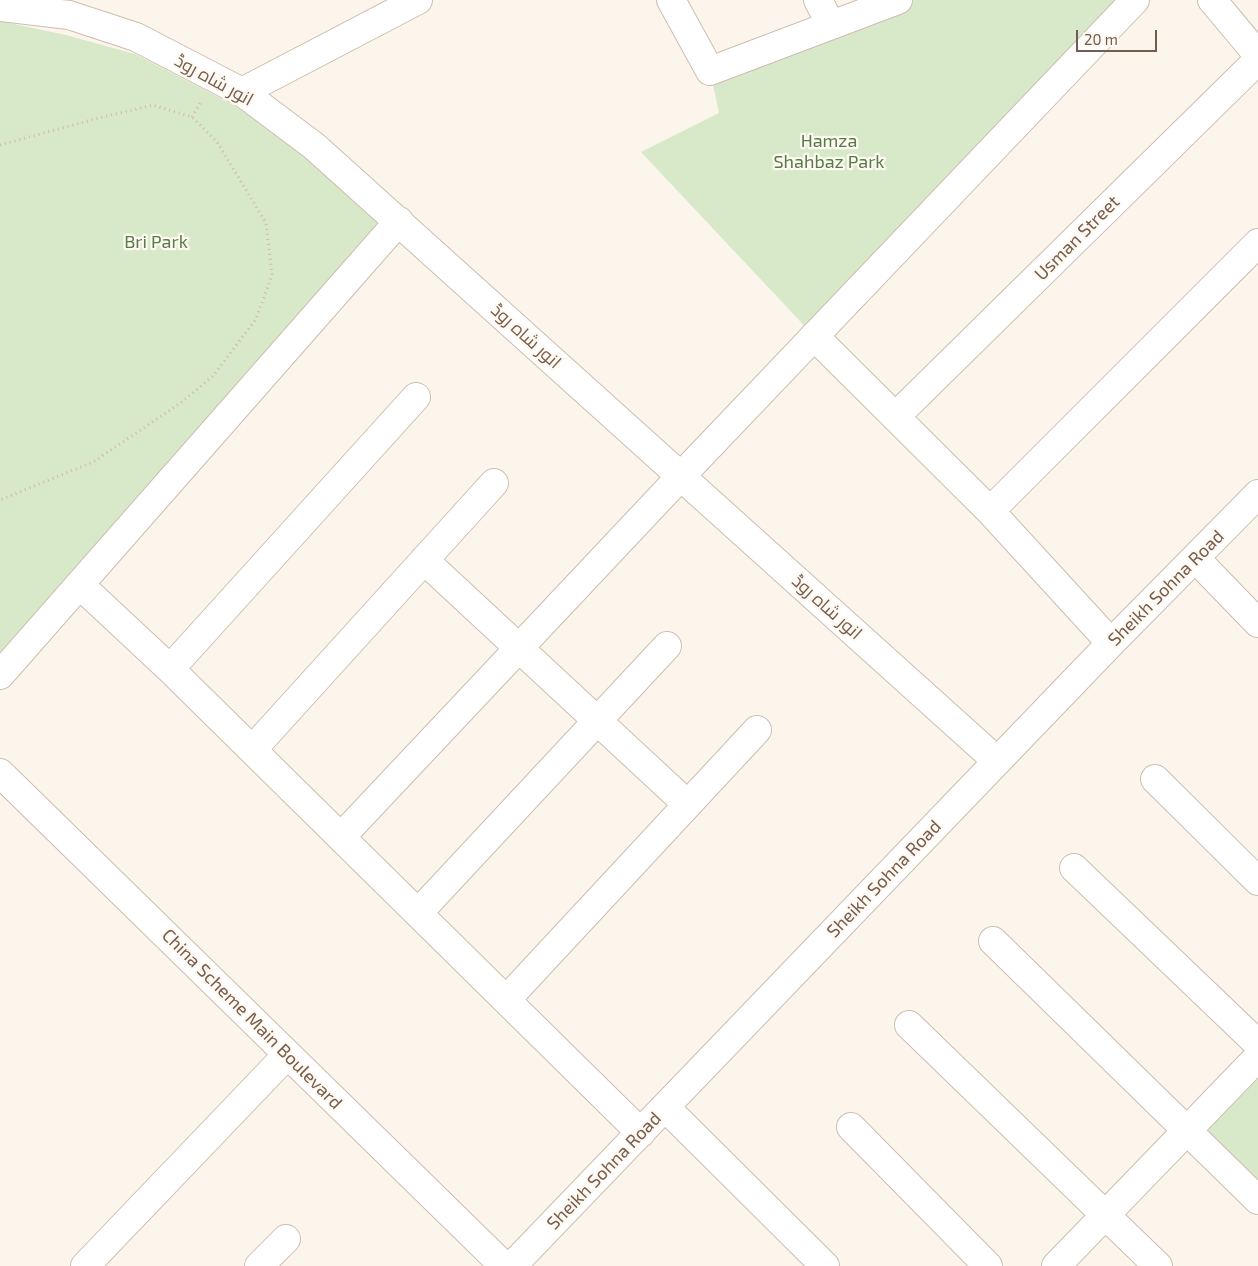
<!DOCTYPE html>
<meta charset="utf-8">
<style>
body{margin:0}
#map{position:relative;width:1258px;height:1266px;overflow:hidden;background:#fcf5eb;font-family:"Exo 2",sans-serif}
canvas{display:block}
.scale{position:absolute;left:1076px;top:30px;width:81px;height:22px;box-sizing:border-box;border:2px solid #765c4f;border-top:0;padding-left:6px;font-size:15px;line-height:18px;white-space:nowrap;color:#765c4f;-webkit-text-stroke:4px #fef9f1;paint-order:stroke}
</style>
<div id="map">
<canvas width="1258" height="1266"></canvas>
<div class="scale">20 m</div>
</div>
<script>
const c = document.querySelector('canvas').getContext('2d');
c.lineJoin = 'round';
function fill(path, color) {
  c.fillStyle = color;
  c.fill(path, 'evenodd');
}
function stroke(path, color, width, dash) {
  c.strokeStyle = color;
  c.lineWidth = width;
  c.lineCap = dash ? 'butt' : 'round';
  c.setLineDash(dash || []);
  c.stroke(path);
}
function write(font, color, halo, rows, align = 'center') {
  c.font = font + ' "Exo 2",Cairo,sans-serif';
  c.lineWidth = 4.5;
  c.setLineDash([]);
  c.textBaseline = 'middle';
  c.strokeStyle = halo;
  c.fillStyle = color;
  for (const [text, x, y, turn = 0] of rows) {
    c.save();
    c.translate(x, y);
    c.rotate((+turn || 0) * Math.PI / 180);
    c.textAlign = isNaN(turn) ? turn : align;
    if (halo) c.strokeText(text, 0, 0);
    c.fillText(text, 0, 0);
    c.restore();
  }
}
fill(new Path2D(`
 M897,0h238l-321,336 -173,-184 78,-39 -9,-42z
 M0,21l66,14 69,19 97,50 75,50 77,67 -384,439z
 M1258,1057v143l-70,-70z`), '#d7e9c9');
const minor = new Path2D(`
 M671,0l39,71 188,-71
 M818,0l13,25
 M1212,0l46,55
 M0,7l69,8 67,22 106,55 72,54 683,615
 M242,92l176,-92
 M814,336l176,175 121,132
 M895,417l363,-357
 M990,511l268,-268
 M1195,558l63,65
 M424,560l263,244
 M80,585l90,84 471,464
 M170,669l246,-272
 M0,675l399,-454
 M252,750l242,-267
 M0,773l504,493
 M1155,779l103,102
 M341,837l340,-361 454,-476
 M1074,868l184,176
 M418,913l249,-267
 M993,941l265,259
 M506,1000l251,-270
 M909,1025l249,241
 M665,1107l160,159
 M851,1127l137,139
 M85,1266l202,-211
 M259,1266l27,-27
 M512,1266l599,-623 147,-149
 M1056,1266l202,-209`);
stroke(minor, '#cebdb1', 30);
stroke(new Path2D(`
 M192,117l10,-17
 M0,145l95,-26 58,-14 39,12 25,25 49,81 6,52 -16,44 -43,57 -31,26 -89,60 -93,38`), '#d5b8a6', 3, [1, 4]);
stroke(minor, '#fff', 28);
write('18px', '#765c4f', '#fef9f1', [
 ["انور شاہ روڈ",214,80,29],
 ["Usman Street",1077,238,-45],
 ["انور شاہ روڈ",526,336,42],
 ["Sheikh Sohna Road",1166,588,-45],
 ["انور شاہ روڈ",827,607,42],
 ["Sheikh Sohna Road",884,879,-46],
 ["China Scheme Main Boulevard",252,1019,45],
 ["Sheikh Sohna Road",604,1171,-46]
]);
write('18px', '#577b47', '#fef9f1', [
 ["Hamza",829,141],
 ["Shahbaz Park",829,162],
 ["Bri Park",156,242]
]);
</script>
